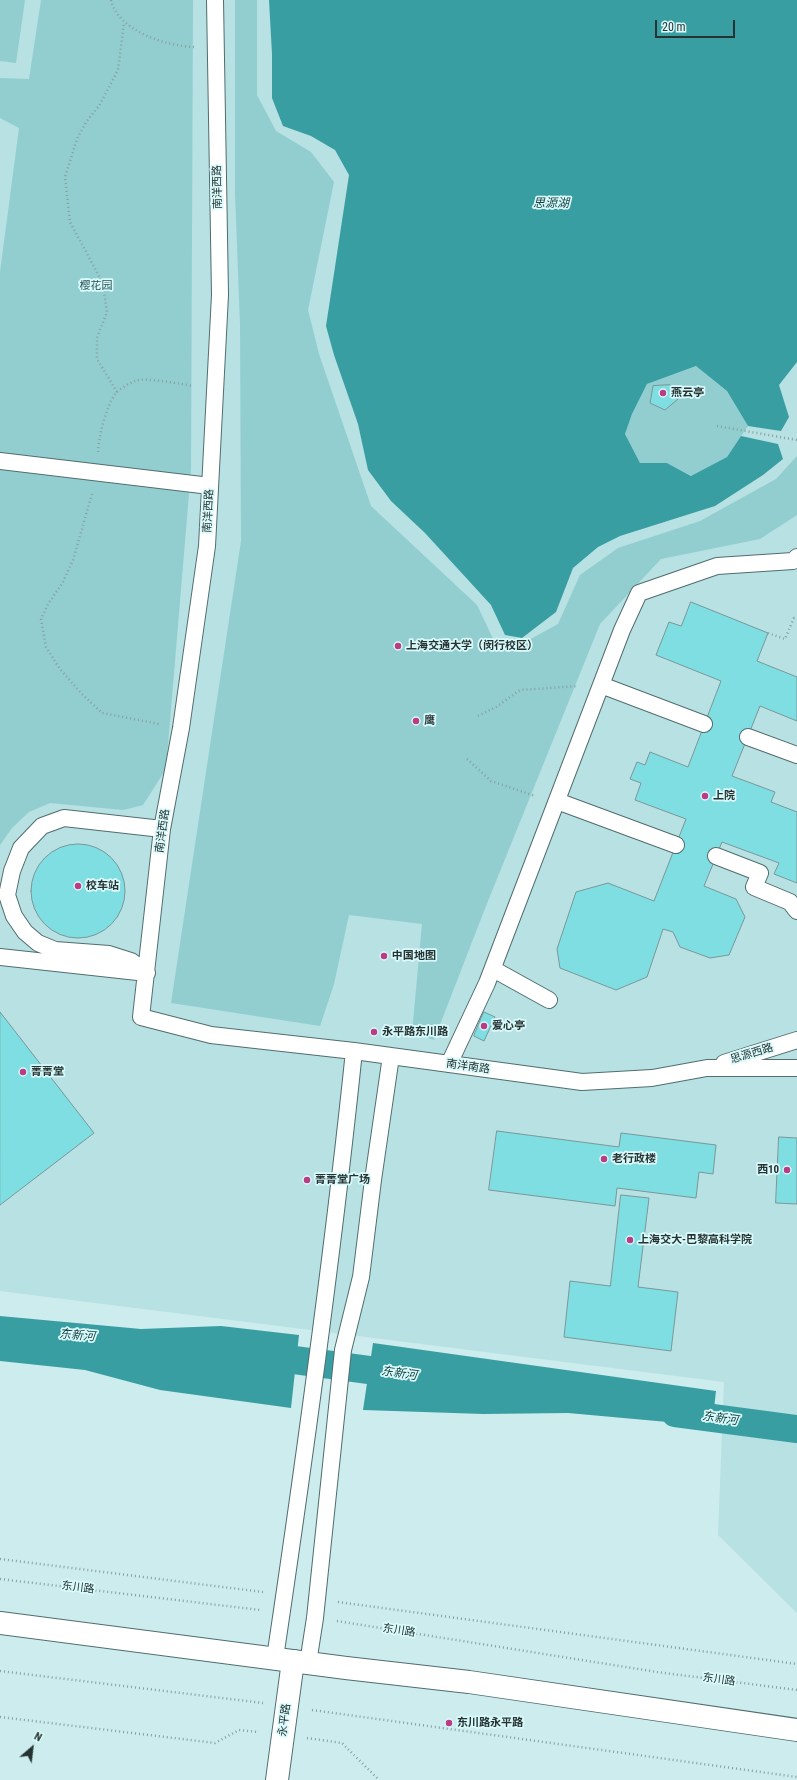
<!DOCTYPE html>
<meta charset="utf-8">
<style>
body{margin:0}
#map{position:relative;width:797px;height:1780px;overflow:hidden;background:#cceced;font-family:"Roboto Condensed",sans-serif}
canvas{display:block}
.north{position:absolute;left:12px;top:1728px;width:40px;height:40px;-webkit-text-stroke:3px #d9f9fa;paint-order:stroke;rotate:28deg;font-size:11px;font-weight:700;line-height:16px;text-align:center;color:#263333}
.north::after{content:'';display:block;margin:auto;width:14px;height:18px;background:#263333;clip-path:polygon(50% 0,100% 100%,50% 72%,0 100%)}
.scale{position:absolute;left:655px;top:20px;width:80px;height:18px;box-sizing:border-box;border:2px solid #263333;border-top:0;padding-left:5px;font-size:12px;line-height:14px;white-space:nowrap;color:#263333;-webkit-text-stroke:3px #d9f9fa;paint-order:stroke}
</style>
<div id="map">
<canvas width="797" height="1780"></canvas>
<div class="north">N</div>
<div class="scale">20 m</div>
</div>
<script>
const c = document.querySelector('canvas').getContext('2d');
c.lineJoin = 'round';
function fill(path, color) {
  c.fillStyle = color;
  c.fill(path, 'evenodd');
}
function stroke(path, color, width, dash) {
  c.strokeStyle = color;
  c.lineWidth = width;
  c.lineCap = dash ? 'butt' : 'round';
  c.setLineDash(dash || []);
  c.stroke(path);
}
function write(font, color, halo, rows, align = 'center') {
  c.font = font + ' "Roboto Condensed","Noto Sans SC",sans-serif';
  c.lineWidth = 3.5;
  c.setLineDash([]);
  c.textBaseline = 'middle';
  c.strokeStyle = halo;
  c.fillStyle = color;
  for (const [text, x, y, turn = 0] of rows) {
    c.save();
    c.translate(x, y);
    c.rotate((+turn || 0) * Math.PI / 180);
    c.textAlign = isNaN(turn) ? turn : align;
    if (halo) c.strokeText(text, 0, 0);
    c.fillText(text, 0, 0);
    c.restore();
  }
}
fill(new Path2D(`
 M0,0h797v1613l-79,-78 6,-153 -724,-91z`), '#b7e1e2');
fill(new Path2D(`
 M0,0h25l-9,63 -16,-2z
 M41,0h152l-2,470 -25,299 -23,36 -20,5 -73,-7 -21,9 -17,16 -12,17v-573l19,-144 -19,-10v-40l29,1z
 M235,0h22v95l19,36 35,21 23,30 -26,128 11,44 52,152 106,99 19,40 22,1 40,-22 22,-49 38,-27 82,-27 76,-42 21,-23v59l-37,24 -99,20 -61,65 -116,287 -50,129 -22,-7 10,-109 -73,-9 -15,69 -14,42 -149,-23 70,-462 -1,-217 -5,-131z
 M696,366l31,25 21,35 -21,31 -35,19 -25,-13h-27l-15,-29 7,-20 15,-30z`), '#92ced0');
fill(new Path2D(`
 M269,0h528v362l-18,23 10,32 -8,14 -33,-5 -21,-35 -31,-25 -49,18 -15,30 -7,20 15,29h27l24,13 36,-19 14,-21 37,8 5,15 -20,16 -48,31 -95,30 -22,11 -25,21 -17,44 -34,26 -17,-3 -14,-30 -66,-72 -34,-32 -23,-31 -10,-46 -24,-69 -8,-29 23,-151 -14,-25 -24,-14 -28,-10 -11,-28v-44z
 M0,1316l141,13 80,-3 78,9 -8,73 -131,-18 -75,-20 -85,-9z
 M373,1343l343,48 -4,35 -144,-13 -85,1 -120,-4z`), '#399ea2');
stroke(new Path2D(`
 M257,1355l149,20
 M675,1413l122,16`), '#399ea2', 28);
const building = new Path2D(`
 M670,385l8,14 -13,11 -15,-7 3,-17z
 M691,602l77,31 -11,28 40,16v44l-37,-15 -28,70 43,16 -4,10 26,10v71l-23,-9 5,-11 -57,-21 -18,44 32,13 9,18 -16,38 -19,3 -30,-11 -7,-15 -10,-3 -16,48 -31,13 -56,-22 -3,-19 19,-57 32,-9 46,18 32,-82 -51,-19 6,-17 -11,-4 7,-17 8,3 5,-13 38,15 33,-86 -65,-26 13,-33 12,4z
 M31 891a47 47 0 1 1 94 0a47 47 0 1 1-94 0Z
 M0,1012l94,121 -94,72z
 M484,1012l11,5 -11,24 -10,-5z
 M497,1131l122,16 2,-14 95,12 -3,29 -14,-2 -3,26 -79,-10 -2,18 -126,-16z
 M779,1137l18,1v66l-21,-1z
 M621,1195l28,3 -11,89 40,5 -7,59 -107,-14 6,-56 40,5z`);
fill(building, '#7edee2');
stroke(building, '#7b9899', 1);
const service = new Path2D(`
 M215,0l5,295 -13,251 -26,182 -19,101 -21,188 70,18 143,16 228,31 70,-4 55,-10h90
 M0,461l210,25
 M601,685l103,39
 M748,737l49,18
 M557,801l119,44
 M716,856l44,17 -6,14 36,15 7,9
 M0,957l147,16
 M493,969l56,31
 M147,973l-16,-12 -22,-7 -54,-4 -17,-7 -13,-11 -11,-16 -7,-21 5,-24 9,-23 21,-22 22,-8 98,11
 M724,1063l73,-23
 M449,1064l38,-81 135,-353 17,-37 78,-27 76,-5 4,-4
 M275,1658c30,-202 58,-404 79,-607
 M308,1663l7,-45 28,-268 18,-73 12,-97 18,-124`);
const tertiary = new Path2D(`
 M277,1780l16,-119`);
const secondary = new Path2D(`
 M0,1623l346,45 123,14 328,48`);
stroke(service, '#516d6e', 18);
stroke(tertiary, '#516d6e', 24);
stroke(secondary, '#516d6e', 24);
stroke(new Path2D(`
 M111,0c7,31 55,46 83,47
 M117,392l-20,-33v-21l10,-26 -3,-20 -4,-14 -30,-56 -5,-45 12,-38 9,-17 13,-16 19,-36 6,-48
 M717,426l80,14
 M98,452c1,-17 8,-46 18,-59 3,-4 14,-10 19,-12 9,-4 47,3 58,5
 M92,494l-19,66 -11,24 -14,20 -7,15 5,28 14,22 21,24 21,20 57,11
 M768,633l17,6 9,-21 3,1
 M478,716l18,-9 24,-17 58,-4
 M467,759l24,22 44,15
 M0,1559l263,33
 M0,1579l260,31
 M338,1602l459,62
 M337,1621l320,51 140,18
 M0,1671l263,32
 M312,1710l485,67
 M0,1717l215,26 24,-13 19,2
 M307,1738l35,5 37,37`), '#879fa0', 2.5, [1, 3]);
stroke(service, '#fff', 16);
stroke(tertiary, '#fff', 22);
stroke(secondary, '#fff', 22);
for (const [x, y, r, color] of [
 [663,393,4,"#bc3b85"],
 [398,646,4,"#bc3b85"],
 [416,721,4,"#bc3b85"],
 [705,796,4,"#bc3b85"],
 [78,886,4,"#bc3b85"],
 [384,956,4,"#bc3b85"],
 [484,1026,4,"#bc3b85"],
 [374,1032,4,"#bc3b85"],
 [23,1072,4,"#bc3b85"],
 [604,1159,4,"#bc3b85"],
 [787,1170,4,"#bc3b85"],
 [307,1180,4,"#bc3b85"],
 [630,1240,4,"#bc3b85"],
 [449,1723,4,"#bc3b85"]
]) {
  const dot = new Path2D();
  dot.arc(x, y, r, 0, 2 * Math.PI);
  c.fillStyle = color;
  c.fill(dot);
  stroke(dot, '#d9f9fa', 1.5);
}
write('11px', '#263333', '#d9f9fa', [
 ["南洋西路",218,187,-91],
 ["南洋西路",209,511,-87],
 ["南洋西路",163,831,-82],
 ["思源西路",752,1054,-17],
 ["南洋南路",468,1067,8],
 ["东川路",78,1588,7],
 ["东川路",399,1631,9],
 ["东川路",719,1680,8],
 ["永平路",285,1720,-83]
]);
write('11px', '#295456', '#d9f9fa', [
 ["樱花园",96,286]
]);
write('bold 11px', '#263333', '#d9f9fa', [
 ["燕云亭",671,393],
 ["上海交通大学（闵行校区）",406,646],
 ["鹰",424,721],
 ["上院",713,796],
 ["校车站",86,886],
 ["中国地图",392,956],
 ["爱心亭",492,1026],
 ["永平路东川路",382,1032],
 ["菁菁堂",31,1072],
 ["老行政楼",612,1159],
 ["西10",779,1170,"right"],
 ["菁菁堂广场",315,1180],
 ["上海交大-巴黎高科学院",638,1240],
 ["东川路永平路",457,1723]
], 'left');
write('italic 12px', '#164345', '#d9f9fa', [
 ["思源湖",551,204],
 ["东新河",77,1336,5],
 ["东新河",399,1374,8],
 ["东新河",720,1419,8]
]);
</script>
